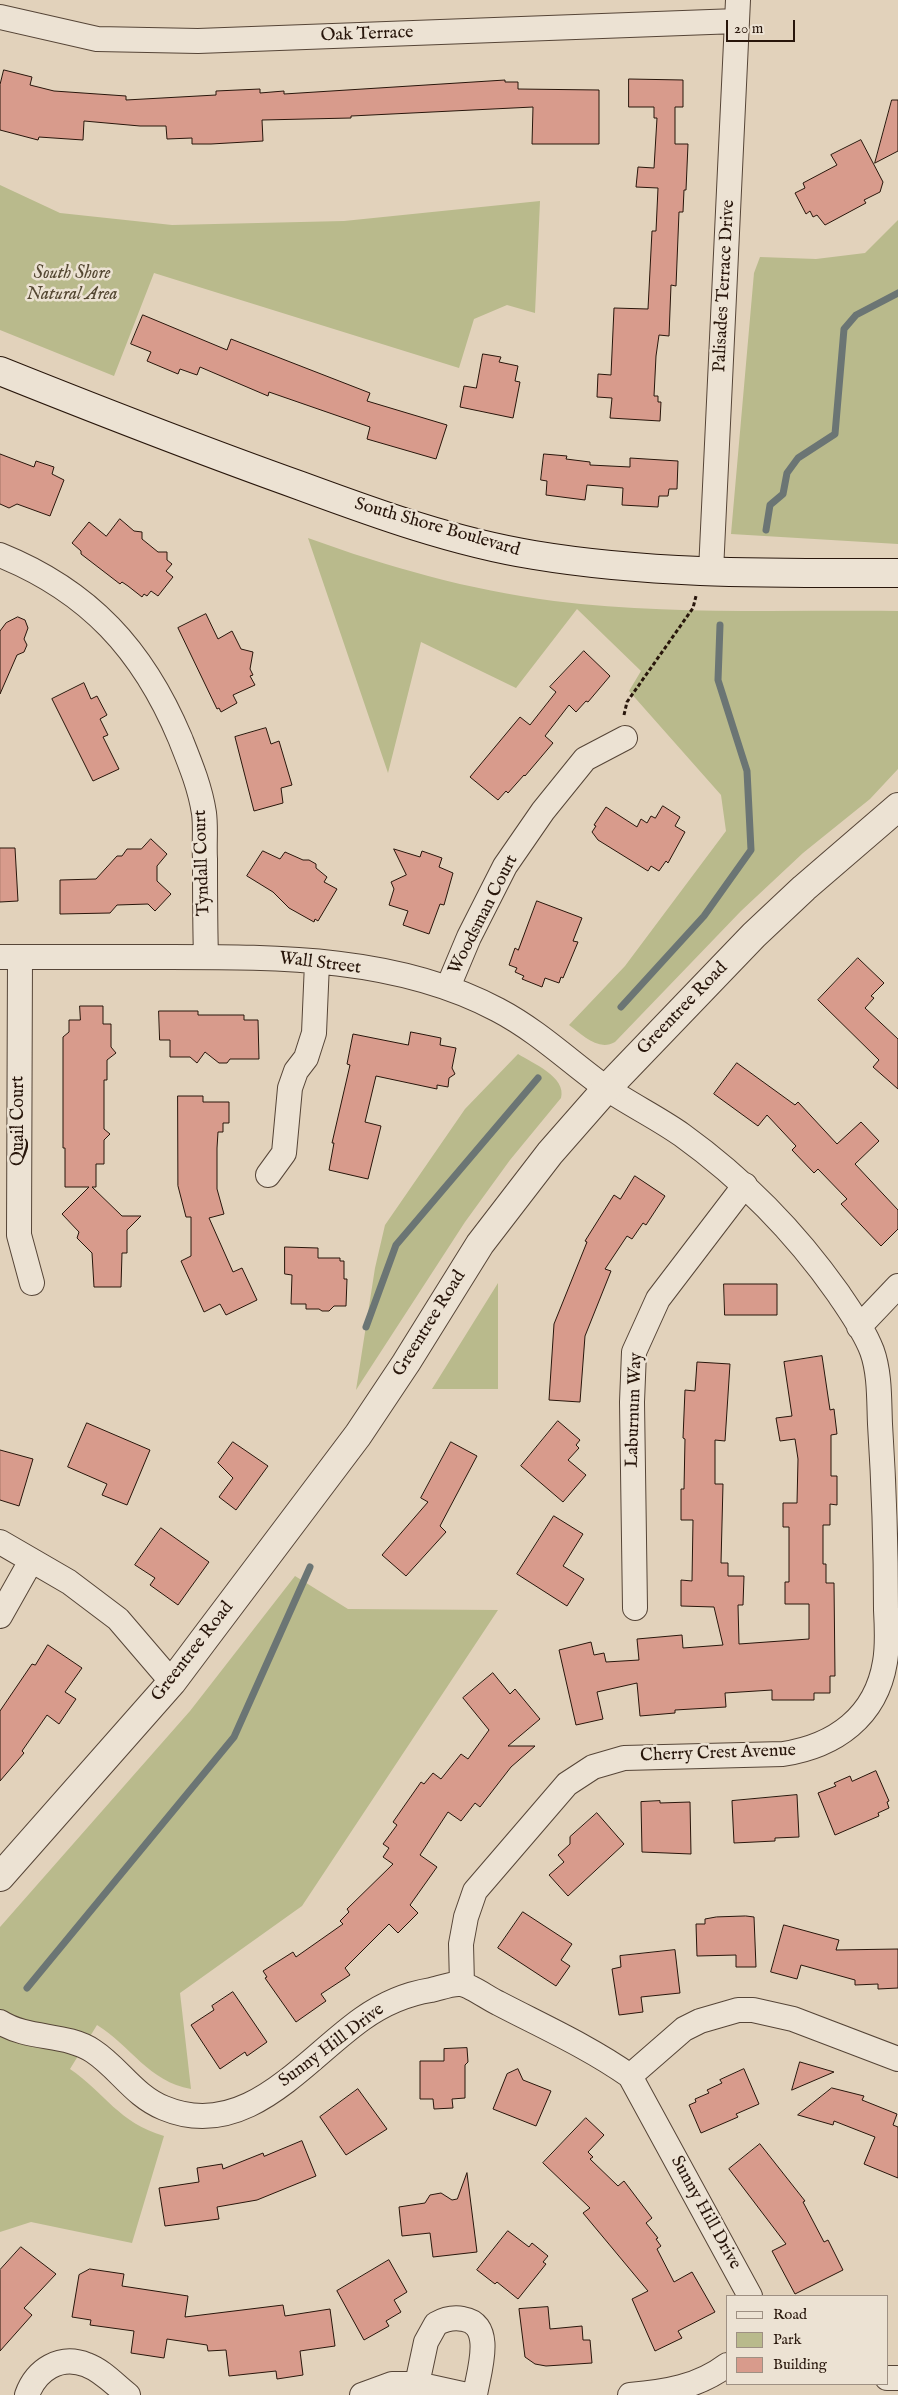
<!DOCTYPE html>
<style>
body{margin:0}
#map{position:relative;width:898px;height:2395px;overflow:hidden;background:#e2d2bb;font-family:"IM FELL English",serif}
canvas{display:block}
.legend{position:absolute;left:726px;top:2295px;width:162px;height:90px;box-sizing:border-box;background:#ece2d3;border:1px solid #9e9083;margin:0;padding:6px 9px;list-style:none;font-size:15px;color:#28160b}
.legend li{display:flex;align-items:center;gap:10px;height:25px}
.legend b{width:25px;border:1px solid #9e9083}
.scale{position:absolute;left:726px;top:20px;width:69px;height:22px;box-sizing:border-box;border:2px solid #28160b;border-top:0;padding-left:6px;font-size:15px;line-height:18px;white-space:nowrap;color:#28160b;-webkit-text-stroke:4px #ece2d3;paint-order:stroke}
</style>
<div id="map">
<canvas width="898" height="2395"></canvas>
<ul class="legend">
<li><b style="height:6px;background:#ece2d3"></b>Road</li>
<li><b style="height:14px;background:#b9ba8c"></b>Park</li>
<li><b style="height:14px;background:#d89b8c"></b>Building</li>
</ul>
<div class="scale">20 m</div>
</div>
<script>
const c = document.querySelector('canvas').getContext('2d');
c.lineJoin = 'round';
function fill(path, color) {
  c.fillStyle = color;
  c.fill(path, 'evenodd');
}
function stroke(path, color, width, dash) {
  c.strokeStyle = color;
  c.lineWidth = width;
  c.lineCap = dash ? 'butt' : 'round';
  c.setLineDash(dash || []);
  c.stroke(path);
}
function write(font, color, halo, rows, align = 'center') {
  c.font = font + ' "IM FELL English",serif';
  c.lineWidth = 5;
  c.setLineDash([]);
  c.textBaseline = 'middle';
  c.strokeStyle = halo;
  c.fillStyle = color;
  for (const [text, x, y, turn = 0] of rows) {
    c.save();
    c.translate(x, y);
    c.rotate((+turn || 0) * Math.PI / 180);
    c.textAlign = isNaN(turn) ? turn : align;
    if (halo) c.strokeText(text, 0, 0);
    c.fillText(text, 0, 0);
    c.restore();
  }
}
fill(new Path2D(`
 M0,185l60,28 112,12 172,-4 196,-20 -5,112 -28,-8 -33,14 -15,49 -305,-95 -40,103 -114,-46z
 M898,220v324l-167,-10 23,-261 6,-16 56,2 49,-6z
 M308,538c80,29 161,52 246,63 113,14 230,9 344,10v158l-28,30 -67,54 -62,58 -126,131c-17,10 -33,-8 -46,-17l56,-59 101,-135 -5,-36 -92,-104 12,-20 -64,-62 -61,79 -95,-46 -33,131z
 M518,1054c14,9 49,23 43,44l-51,62 -45,62 -109,168 19,-122 10,-43 80,-116z
 M498,1283v106h-66z
 M295,1576l53,33 150,1 -196,296 -122,87 11,96c-42,-7 -61,-44 -94,-64l-27,44c35,24 49,54 94,67l-32,107 -101,-21 -31,10v-305l190,-216z`), '#b9ba8c');
stroke(new Path2D(`
 M766,530l4,-25 13,-11 4,-21 11,-15 37,-24 9,-105 12,-14 42,-22
 M621,1007l83,-91 47,-66 -4,-79 -29,-91 2,-55
 M366,1327l30,-82 142,-167
 M27,1988l207,-251 76,-170`), '#6b7574', 7);
const building = new Path2D(`
 M4,70l28,7 -2,8 24,6 72,5v4l90,-5v-4l44,-2v4l24,-2v3l221,-14v2h13v7l81,1v54h-67l1,-37 -182,9v2l-89,2 1,21 -52,3h-19v-6l-25,1 -1,-13h-26l-56,-5 -1,19 -44,-3 -1,3 -38,-10v-45z
 M629,79l54,1v27h-8v37h13l-2,46h-2l-1,22h-4l-3,74 -5,-1 -2,51 -10,-1 -3,21 -2,40h4v6h3l-1,19 -50,-3 2,-20 -15,-1 1,-23 13,1 3,-67 34,1 4,-78h4l2,-43 -22,-1 2,-20 16,1 3,-50h-3v-11h-25z
 M892,100h6v51l-23,12z
 M861,140l22,42 -3,10 -16,8 2,3 -41,22 -8,-10 -4,2 -3,-6 -4,3 -11,-21 10,-5 -2,-5 34,-18 -6,-10z
 M143,315l84,35 4,-11 139,54 -3,8 80,24 -11,34 -69,-20 3,-12 -101,-35 -1,4 -68,-29 -3,8 -17,-6 -2,5 -31,-13 4,-9 -20,-8z
 M483,354l18,3 -2,5 19,4 -3,15 5,1 -7,36 -53,-11 4,-21 12,2z
 M0,454l34,13 2,-6 18,6 -2,7 12,6 -14,36 -33,-12 -8,4 -9,-4z
 M544,454l23,2 -1,3 24,3v3l40,2v-9l48,3 -1,28h-8l-1,7h-9l-1,11 -36,-2 1,-17 -36,-3 -2,15 -39,-5 1,-14 -6,-1z
 M120,519l14,12 8,1v7l16,13h9v8l5,4 -6,7 7,6 -15,19 -7,-5 -4,5 -3,-2 -2,3 -14,-11 -6,-4 -2,2 -39,-30v-3l-9,-8 17,-21 17,14z
 M206,614l12,25 14,-8 9,18 12,3 -3,17 3,6 -3,1 5,9 -22,10 4,8 -16,9 -2,-4 -2,1 -39,-81z
 M18,617l7,3 3,8 -4,11 3,6 -3,7 -7,3 -17,39v-63l6,-8z
 M584,651l26,25 -22,26 -2,-1 -10,11 -7,-7 -24,31 8,7 -28,33 -1,-1 -16,18 -2,-2 -8,9 -28,-23 50,-60 10,8 26,-33 -6,-5z
 M84,683l7,16 6,-3 10,19 -7,4 8,16 -5,2 16,32 -26,12 -41,-82z
 M266,728l5,16 8,-3 13,44 -11,3 2,15 -29,8 -19,-74z
 M663,806l17,11 -5,9 10,6 -17,31 -2,-2 -7,10 -8,-5 -3,5 -50,-31 -6,-8 4,-6 -2,-1 12,-18 31,20 4,-8 6,4 4,-7 4,2z
 M151,839l16,15 -10,12v15l14,13 -16,17 -7,-7 -31,1 -7,8 -50,1v-34l36,-1 21,-23h5l5,-7h14z
 M0,848h15l3,53 -18,1z
 M394,849l26,8 2,-6 20,7 -3,9 14,6 -9,32 -4,-1 -11,30 -26,-9 5,-14 -19,-6 5,-16 -3,-7 15,-7z
 M263,851l17,8 5,-7 18,8h6l7,4v4l11,9 -3,5 13,7 -19,32 -3,-2 -1,3 -25,-14 -16,-16 -26,-16z
 M537,901l45,17 -9,23 5,1 -15,36 -2,-1 -2,6 -14,-5 -3,9 -20,-8 2,-3 -9,-4 2,-4 -8,-3 6,-17 3,2z
 M858,958l26,25 -13,13 3,2 -9,10 33,31v50l-25,-22 6,-7 -61,-60z
 M80,1006h23v18h8v23l5,6 -9,7v20h-3v49l6,5 -6,6v24h-8v23h-4l30,29h19l-14,14v23h-5l-1,34h-27l-2,-34 -15,-15 2,-6 -17,-18 27,-27h-24v-39h-2v-111l6,-5v-12h11z
 M159,1011h39v4h46v5h14l1,39h-29l-3,4h-8l-14,-11 -8,11 -7,-6h-20v-17h-10z
 M411,1032l30,6 -1,7 16,3 -4,20 3,6 -6,4 -1,9 -11,-2v4l-61,-13 -11,46 16,4 -13,53 -39,-9 5,-27h-2l18,-78 -3,-1 6,-30 55,11z
 M737,1063l58,42 3,-3 39,42 24,-22 18,19 -24,23 43,46v19l-17,17 -40,-42 6,-5 -29,-30 -4,4 -22,-23 4,-4 -29,-31 -9,11 -44,-32z
 M178,1096h25v6h26v21h-6v9h-5l-1,16v41l7,25 -15,4 24,54 9,-4 15,32 -31,15 -6,-11 -16,8 -23,-51 10,-5v-39h-5l-8,-31z
 M635,1176l30,20 -19,29 -3,-2 -11,16 -5,-3 -22,33 6,2 -26,65 -5,66 -31,-2 5,-76 33,-82 -2,-1 29,-46 6,4z
 M285,1247l33,1v10h22v3h4v18h3l-1,27h-12l-5,5h-7l-3,-2h-13v-5h-15l1,-29 -7,-1z
 M724,1284h53v31h-52z
 M822,1356l8,54 4,-1 3,25 -6,1v41h6v29l-7,-1v21h-7v39h3v19h8l1,93h-5v17h-16v7h-42v-10l-47,3 1,14 -51,3v3l-35,3 -3,-33 -40,9 6,27 -27,6 -17,-75 32,-8 3,13 10,-2 2,9 33,-2 -2,-21 45,-4 1,13 40,-3 -9,-38 -33,-1v-26l11,1 1,-61h-12v-31h3l1,-50 -2,-1 2,-48 10,1 2,-29 33,2 -5,77 -10,-1v44h8l-2,79h7v13h16l-1,29h-5l1,39 70,-5v-35h-24v-22h4v-55h-6v-24h14l1,-44 -3,-20 -15,2 -4,-23 16,-2 -8,-54z
 M558,1421l22,19 -4,5 3,3 -11,12 18,15 -23,27 -42,-36z
 M87,1423l63,27 -23,55 -25,-10 5,-11 -39,-17z
 M233,1442l35,24 -32,44 -17,-13 14,-19 -15,-15z
 M451,1442l26,14 -37,70 6,6 -40,44 -24,-21 46,-53 -7,-4z
 M0,1450l33,9 -14,47 -19,-6z
 M554,1516l29,18 -20,32 21,13 -17,27 -50,-32z
 M161,1528l48,34 -31,43 -28,-20 5,-7 -20,-13z
 M48,1645l34,23 -17,24 11,7 -17,25 -12,-9 -25,36 2,2 -24,28v-70l32,-47 3,1z
 M493,1673l17,21 5,-5 25,30 -32,27h27l-24,21 -31,40 -5,-4 -14,18 -13,-9 -28,43 17,12 -27,38 8,8 -20,20 -9,-9 -44,44 5,7 -29,19 5,7 -30,21 -31,-44 2,-1 -4,-6 30,-19 3,5 47,-33 -3,-3 9,-9 -2,-3 46,-45 -10,-7 6,-9 -6,-4 14,-19 -4,-3 28,-40 3,2 9,-11 8,6 20,-25 7,5 21,-29 -26,-32z
 M876,1771l13,30 -2,1 2,6 -11,5 1,3 -44,19 -17,-42 18,-7 -2,-3 16,-7 2,5z
 M797,1795l2,42 -24,1v3l-41,2 -2,-42z
 M660,1801v2l30,-1 1,52 -49,-2 -1,-50z
 M597,1813l27,31 -56,52 -19,-21 15,-13 -6,-7 12,-11v-7z
 M523,1912l49,32 -11,16 9,6 -14,20 -58,-38z
 M746,1916l8,1 2,50h-20v-12l-39,1 -1,-32h9v-5l11,-2z
 M784,1925l55,15 -3,10 62,-1v39l-20,1v-5l-23,1v-5l-54,-15 -4,14 -26,-7z
 M675,1950l5,43 -39,4 2,15 -24,3 -7,-46 9,-2 -1,-11z
 M233,1992l34,50 -20,14 -2,-4 -25,17 -29,-44 23,-15 -2,-4z
 M467,2048l1,14 -3,3v33l-13,1 1,9 -19,1 -1,-10h-13v-38h24v-12z
 M800,2062l34,10 -42,18z
 M518,2069l5,11 28,11 -15,35 -43,-17 14,-35z
 M744,2069l15,35 -23,10 2,3 -37,16 -12,-28 7,-3 -1,-3 14,-6 -2,-3 15,-7 -2,-3z
 M832,2088l32,8 -2,4 35,14 -4,11 5,2v51l-34,-14 11,-27 -41,-16 -1,4 -35,-10z
 M358,2089l29,40 -41,26 -26,-38z
 M586,2118l18,17 -16,17 5,5 -3,2 28,27 6,-5 28,37 -6,5 12,15 -2,1 5,7 -4,3 17,33 18,-10 23,40 -37,19 4,7 -27,13 -23,-52 16,-8 -65,-78 7,-5 -47,-45z
 M302,2141l14,35 -59,24 -40,7 2,12 -54,7 -6,-38 40,-6 -2,-14 25,-4 1,5 40,-16 1,3z
 M760,2144l45,57 -2,1 21,40 4,-2 15,30 -48,24 -23,-43 14,-7 -57,-75z
 M467,2173l10,79 -44,5 -3,-24 -28,3 -3,-29 26,-4 5,-8 11,-2 11,7 5,-1z
 M508,2231l21,16 3,-4 16,13 -5,6 3,2 -28,35 -21,-17 -2,2 -18,-14z
 M21,2247l35,27 -32,34 8,7 -32,36v-81z
 M389,2260l18,32 -13,8 7,12 -15,9 3,5 -25,14 -27,-49z
 M90,2269l34,5 -2,12 66,10 -3,21 98,-12 2,11 45,-7 5,37 -35,5 3,24 -26,4 -1,-8 -47,5 -3,-26 -18,1 -1,-6 -40,-6 -3,19 -33,-5 3,-22 -44,-6 1,-5 -19,-3 7,-42z
 M548,2307l2,22 32,-3 1,14h7l2,23 -46,3 -11,-2 -10,-7 -6,-48z`);
fill(building, '#d89b8c');
stroke(building, '#28160b', 1);
const minor = new Path2D(`
 M0,17l97,22 101,2 539,-20
 M0,555c89,36 143,95 180,183 10,25 20,49 24,75 2,15 0,31 1,46 0,32 0,65 1,98
 M711,571l27,-571
 M0,957c55,0 109,0 164,0 111,0 233,-1 334,53 40,21 72,52 108,78 25,17 52,30 76,47 61,44 113,97 156,158 12,18 26,37 34,58 8,22 7,50 8,73 4,62 6,124 6,186 1,17 2,35 -1,52 -9,55 -50,84 -102,92l-159,4 -31,9 -26,17 -92,107 -9,26 -5,27 1,40
 M20,957l-1,278 13,48
 M448,987l21,-50 36,-71 38,-55 42,-52 40,-21
 M268,1175l16,-22 6,-65 6,-17 10,-13 8,-25 3,-70
 M859,1327l39,-41
 M0,1542l69,40 49,37 54,63
 M635,1608l-3,-206 2,-50 24,-53 87,-114
 M0,1616l31,-55
 M0,2022c28,18 66,11 93,29 26,17 41,45 71,57 81,34 139,-47 198,-89 21,-15 44,-25 69,-29 9,-2 21,-7 30,-6 9,1 28,15 37,19 44,23 91,44 132,73l120,220
 M630,2076l54,-47 16,-8 38,-11h15l40,9 105,40
 M887,2378h11
 M417,2384l9,-42 10,-18c9,-5 17,-7 27,-5 33,5 15,55 12,76
 M27,2395c9,-25 33,-41 60,-30 16,6 28,20 41,30
 M362,2395l30,-11h25l50,11
 M630,2395c35,-3 68,-8 97,-30`);
const tertiary = new Path2D(`
 M0,1877l172,-195 30,-40 156,-207 48,-72 74,-119 70,-91 57,-65 147,-153 50,-47 94,-81`);
const secondary = new Path2D(`
 M0,371c100,40 200,79 301,115 76,28 153,56 233,69 120,20 243,18 364,18`);
stroke(minor, '#564537', 26);
stroke(tertiary, '#564537', 30);
stroke(secondary, '#28160b', 30);
stroke(new Path2D(`
 M624,715l3,-13 66,-94 3,-12`), '#28160b', 3, [4, 2.5]);
stroke(minor, '#ece2d3', 24);
stroke(tertiary, '#ece2d3', 28);
stroke(secondary, '#ece2d3', 28);
write('18px', '#28160b', '#ece2d3', [
 ["Oak Terrace",367,35,-2],
 ["Palisades Terrace Drive",725,286,-87],
 ["South Shore Boulevard",437,528,16],
 ["Tyndall Court",203,863,-92],
 ["Woodsman Court",484,915,-63],
 ["Wall Street",320,964,7],
 ["Greentree Road",683,1009,-46],
 ["Quail Court",19,1121,-90],
 ["Greentree Road",430,1324,-58],
 ["Laburnum Way",635,1410,-88],
 ["Greentree Road",193,1652,-52],
 ["Cherry Crest Avenue",718,1754,-2],
 ["Sunny Hill Drive",332,2046,-37],
 ["Sunny Hill Drive",705,2213,61]
]);
write('italic 18px', '#544732', '#ece2d3', [
 ["South Shore",72,274],
 ["Natural Area",72,295]
]);
</script>
